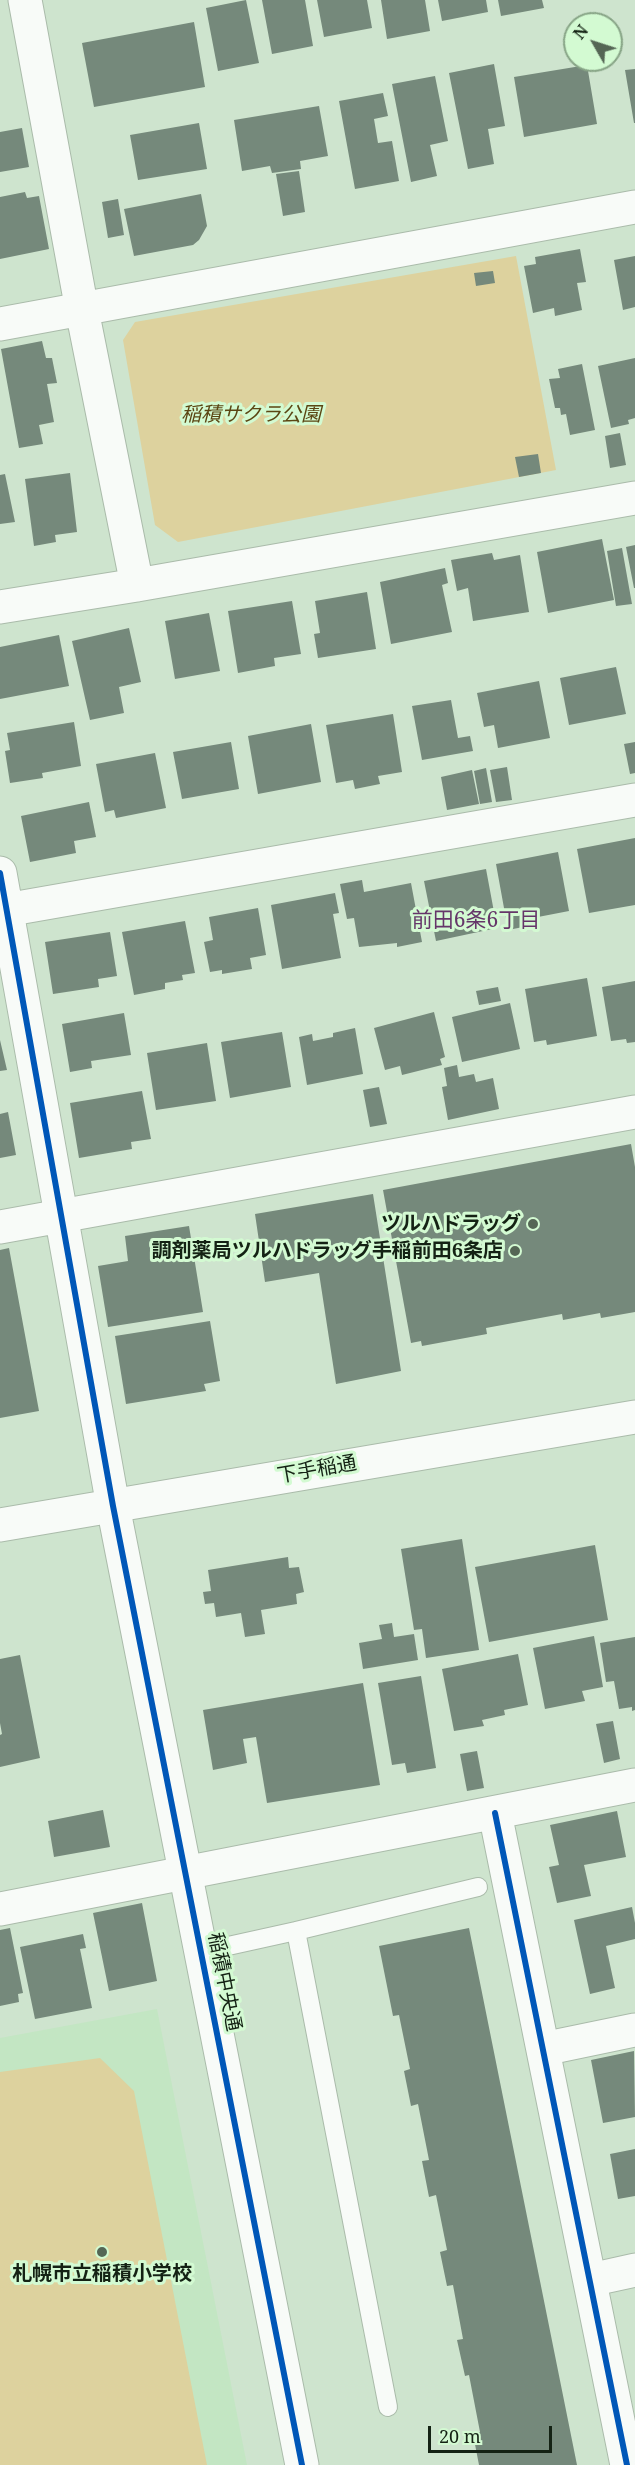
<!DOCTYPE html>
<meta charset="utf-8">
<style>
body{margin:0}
#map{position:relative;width:635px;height:2465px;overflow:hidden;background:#cee4ce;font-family:"Noto Serif",serif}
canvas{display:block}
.north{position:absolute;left:563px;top:12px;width:60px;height:60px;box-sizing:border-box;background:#d3fad2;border:2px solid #87a486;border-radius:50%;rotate:309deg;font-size:16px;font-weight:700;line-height:24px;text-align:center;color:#142214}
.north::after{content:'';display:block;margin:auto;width:21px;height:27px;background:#565;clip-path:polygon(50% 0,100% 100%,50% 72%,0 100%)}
.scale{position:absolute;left:428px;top:2426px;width:124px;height:27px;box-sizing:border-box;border:3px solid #142214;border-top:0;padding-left:8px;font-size:18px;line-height:21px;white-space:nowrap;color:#142214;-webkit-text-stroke:4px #d3fad2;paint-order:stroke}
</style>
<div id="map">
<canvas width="635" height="2465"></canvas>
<div class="north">N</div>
<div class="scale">20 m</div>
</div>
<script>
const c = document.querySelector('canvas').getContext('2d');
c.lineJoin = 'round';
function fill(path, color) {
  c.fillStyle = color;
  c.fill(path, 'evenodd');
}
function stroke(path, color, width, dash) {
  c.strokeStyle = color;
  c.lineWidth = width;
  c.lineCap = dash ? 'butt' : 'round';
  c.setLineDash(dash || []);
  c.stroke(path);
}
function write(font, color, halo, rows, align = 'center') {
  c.font = font + ' "Noto Serif","Noto Sans JP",serif';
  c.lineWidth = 6;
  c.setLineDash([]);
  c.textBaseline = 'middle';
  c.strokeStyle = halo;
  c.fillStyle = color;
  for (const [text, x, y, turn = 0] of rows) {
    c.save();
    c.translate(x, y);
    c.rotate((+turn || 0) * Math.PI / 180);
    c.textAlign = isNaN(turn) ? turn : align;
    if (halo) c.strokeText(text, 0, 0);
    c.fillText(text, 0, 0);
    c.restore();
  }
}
fill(new Path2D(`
 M157,2009l90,456h-247v-427z`), '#c3e6c3');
fill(new Path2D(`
 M516,256l40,214 -378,72 -23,-17 -32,-185 12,-18z
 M100,2058l34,33 73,374h-207v-393z`), '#ddd29e');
fill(new Path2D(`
 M246,0l13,63 -41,8 -12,-63z
 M262,0h43l8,46 -41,8z
 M317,0h50l5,28 -48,9z
 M381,0h44l5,31 -43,8z
 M438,0h48l2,12 -46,9z
 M498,0h44l2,8 -43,8z
 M194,22l11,65 -111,20 -12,-64z
 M494,64l11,62 -17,3 6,35 -26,5 -19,-96z
 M587,65l10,59 -73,13 -10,-60z
 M635,69v54h-1l-9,-53z
 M435,76l13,65 -18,4 7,31 -26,6 -19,-98z
 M383,93l5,23 -14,3 4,24 14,-2 7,40 -44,8 -16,-88z
 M319,106l9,50 -28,5 1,8 -29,4 -2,-7 -28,5 -8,-51z
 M199,123l8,46 -69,11 -8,-45z
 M22,128l7,39 -29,5v-40z
 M299,171l6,41 -22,4 -7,-42z
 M25,192l2,6 12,-2 10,53 -49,10v-62z
 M201,194l6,32 -8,14 -6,5 -59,11 -10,-47z
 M118,199l6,36 -16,3 -6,-36z
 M580,249l6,33 -9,1 5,27 -27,6 -1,-8 -21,5 -9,-47 12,-2 -1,-7z
 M635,256v51l-12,3 -9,-50z
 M493,271l2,12 -19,3 -2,-13z
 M42,341l4,17h6l5,25 -10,1 7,38 -15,3 4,19 -24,4 -18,-99z
 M635,358v60l-7,2 1,4 -18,4 -13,-62z
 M582,364l13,66 -25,5 -4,-21 -5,1 -1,-7h-5l-6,-29 11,-1 -2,-9z
 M620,433l6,32 -16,3 -5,-32z
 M538,454l3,19 -22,4 -4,-20z
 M70,473l7,59 -22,3 1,7 -22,4 -9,-67z
 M5,474l10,48 -15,2v-49z
 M602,539l12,61 -66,13 -11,-61z
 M635,545v43h-1l-8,-41z
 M622,548l10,56 -16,2 -9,-55z
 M492,553l2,7 26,-5 9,57 -56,9 -5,-33 -11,3 -6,-31z
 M445,568l3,15 -6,2 10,47 -61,12 -11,-62z
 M367,592l9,57 -58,9 -4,-24 6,-1 -5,-32z
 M292,601l9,53 -27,4 1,8 -37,7 -10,-62z
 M209,613l11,58 -45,8 -10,-58z
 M129,628l12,54 -22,5 5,26 -34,7 -18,-79z
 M59,635l10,51 -69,13v-52z
 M616,667l10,47 -57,11 -9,-47z
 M539,681l11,57 -52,10 -4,-23 -10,2 -7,-34z
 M451,700l7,38 12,-2 3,15 -51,9 -10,-54z
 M393,714l9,58 -24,4 2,8 -25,5 -2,-9 -17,3 -10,-58z
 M74,722l7,44 -39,7 1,5 -33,5 -5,-32 5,-1 -3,-17z
 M311,724l10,58 -63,12 -10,-58z
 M231,742l8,47 -57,10 -9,-47z
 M635,742v31l-5,1 -6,-30z
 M155,753l11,55 -50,10 -2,-8 -9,2 -9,-48z
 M507,767l5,33 -16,2 -6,-32z
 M486,768l6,34 -12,2 -6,-33z
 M472,770l7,34 -32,6 -6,-33z
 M89,802l7,35 -22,4 2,12 -46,9 -9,-46z
 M635,838v67l-46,8 -12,-64z
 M558,852l11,59 -31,6v7l-30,6 -12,-66z
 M486,869l11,59 -61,13 -12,-60z
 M362,880l2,12 47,-9 11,59 -25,5v-4l-38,4 -5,-29 -7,1 -7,-35z
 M335,893l4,20 -6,1 8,44 -59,11 -11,-64z
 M258,908l8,47 -16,3 2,11 -30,5v-4l-12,2 -6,-30 9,-2 -4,-23z
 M185,921l10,52 -13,2 1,5 -18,3v6l-31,6 -12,-63z
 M110,932l7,44 -19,3 1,8 -46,7 -8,-52z
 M587,978l10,58 -50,9 -1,-5 -12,2 -9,-53z
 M635,981v61l-8,1 -1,-4 -15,2 -9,-54z
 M498,987l3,14 -22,4 -3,-14z
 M510,1003l10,46 -58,13 -10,-45z
 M434,1012l11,45 -5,2 2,6 -40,10 -2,-9 -15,4 -11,-42z
 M124,1013l7,42 -40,6 1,7 -22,4 -8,-48z
 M355,1028l8,46 -56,11 -8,-48 13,-3 1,7 20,-4v-4z
 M282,1032l9,55 -61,11 -9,-56z
 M0,1040l7,30 -7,1z
 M207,1043l9,58 -60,9 -9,-57z
 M457,1065l2,12 15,-3 2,8 17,-4 6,31 -51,11 -6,-33 5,-1 -3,-18z
 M379,1087l8,37 -17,3 -7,-37z
 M142,1091l9,48 -20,3 1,7 -53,9 -9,-55z
 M8,1112l8,43 -16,3v-44z
 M631,1144l4,23v145l-34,6 -1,-5 -37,7 -1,-6 -76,14 1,6 -65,12 -1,-5 -10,2 -28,-153z
 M373,1194l28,177 -65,13 -17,-111 -54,9 -10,-68z
 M189,1226l14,86 -95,15 -10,-61 30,-5 -3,-25z
 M9,1248l30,163 -39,7v-168z
 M210,1321l10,60 -16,3 2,7 -80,13 -11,-68z
 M462,1539l17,111 -53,8 -4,-29 -8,1 -13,-81z
 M595,1545l13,75 -119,22 -14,-75z
 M288,1557l1,11 10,-1 5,25 -8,2 1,10 -36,6 4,24 -20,3 -4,-24 -25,4 -2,-14 -9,1 -2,-12 8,-1 -3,-21z
 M392,1623l2,14 20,-3 4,26 -55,9 -4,-26 23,-4 -3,-14z
 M594,1636l9,51 -21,4 3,10 -40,8 -12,-61z
 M635,1637v73l-3,1v-4l-13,2 -5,-28 -8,1 -6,-39z
 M518,1654l10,51 -24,5 1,5 -23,5 2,6 -30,5 -12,-62z
 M20,1655l20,103 -40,9v-32l2,-1 -2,-11v-64z
 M421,1676l15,92 -29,5 -2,-10 -13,2 -14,-82z
 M363,1683l17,102 -113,18 -11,-66 -13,2 4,24 -34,7 -10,-60z
 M613,1721l7,38 -16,4 -8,-39z
 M477,1751l7,37 -17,3 -7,-37z
 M103,1810l7,37 -56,10 -6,-36z
 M617,1811l9,46 -42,8 7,31 -34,7 -8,-36 10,-2 -9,-40z
 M142,1903l15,78 -48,10 -16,-78z
 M632,1907l3,16v16l-29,7 9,42 -25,6 -16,-74z
 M10,1928l13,65 -5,1 1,8 -19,4v-76z
 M469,1928l108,537h-98l-6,-31 7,-2 -11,-57 -4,1 -8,-36 6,-1 -10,-54 -6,1 -7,-34 7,-2 -11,-55 -7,2 -7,-36 7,-1 -11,-56 -7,2 -7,-35 6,-2 -11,-54 -6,1 -14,-70z
 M83,1934l3,14 -6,1 12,59 -57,11 -15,-72z
 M634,2051l1,66 -32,6 -12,-63z
 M635,2149v47l-17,3 -8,-45z`), '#75897b');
const lane = new Path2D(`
 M296,1931l182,-44
 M201,1952l95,-21 92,476`);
const street = new Path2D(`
 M25,0l57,310 55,275
 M0,324l635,-117
 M0,607l137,-22 498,-87
 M0,873l113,633
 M0,911l635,-111
 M0,1227l635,-115
 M495,1813l132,652
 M0,1909l635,-124
 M543,2049l92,-19
 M590,2280l45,-10`);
const secondary = new Path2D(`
 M113,1506l189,959
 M0,1525l635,-108`);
stroke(lane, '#aba', 20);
stroke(street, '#aba', 35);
stroke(secondary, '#aba', 35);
stroke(lane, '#f8fbf8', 18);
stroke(street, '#f8fbf8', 33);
stroke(secondary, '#f8fbf8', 33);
stroke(new Path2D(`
 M0,873l113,633 189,959
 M495,1813l132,652`), '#0057b8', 6);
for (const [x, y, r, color] of [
 [533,1224,6,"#565"],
 [515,1251,6,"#565"],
 [102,2252,6,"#565"]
]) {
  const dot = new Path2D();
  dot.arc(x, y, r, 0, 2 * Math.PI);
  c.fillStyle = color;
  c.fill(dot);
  stroke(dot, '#d3fad2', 2);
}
write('italic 20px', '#5b4613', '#d3fad2', [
 ["稲積サクラ公園",251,415]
]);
write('bold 20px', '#142214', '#d3fad2', [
 ["ツルハドラッグ",521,1224],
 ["調剤薬局ツルハドラッグ手稲前田6条店",503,1251],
 ["札幌市立稲積小学校",102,2274,"center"]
], 'right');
write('20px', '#142214', '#d3fad2', [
 ["下手稲通",317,1470,-10],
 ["稲積中央通",224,1982,79]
]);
write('21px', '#653669', '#d3fad2', [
 ["前田6条6丁目",476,921]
]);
</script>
